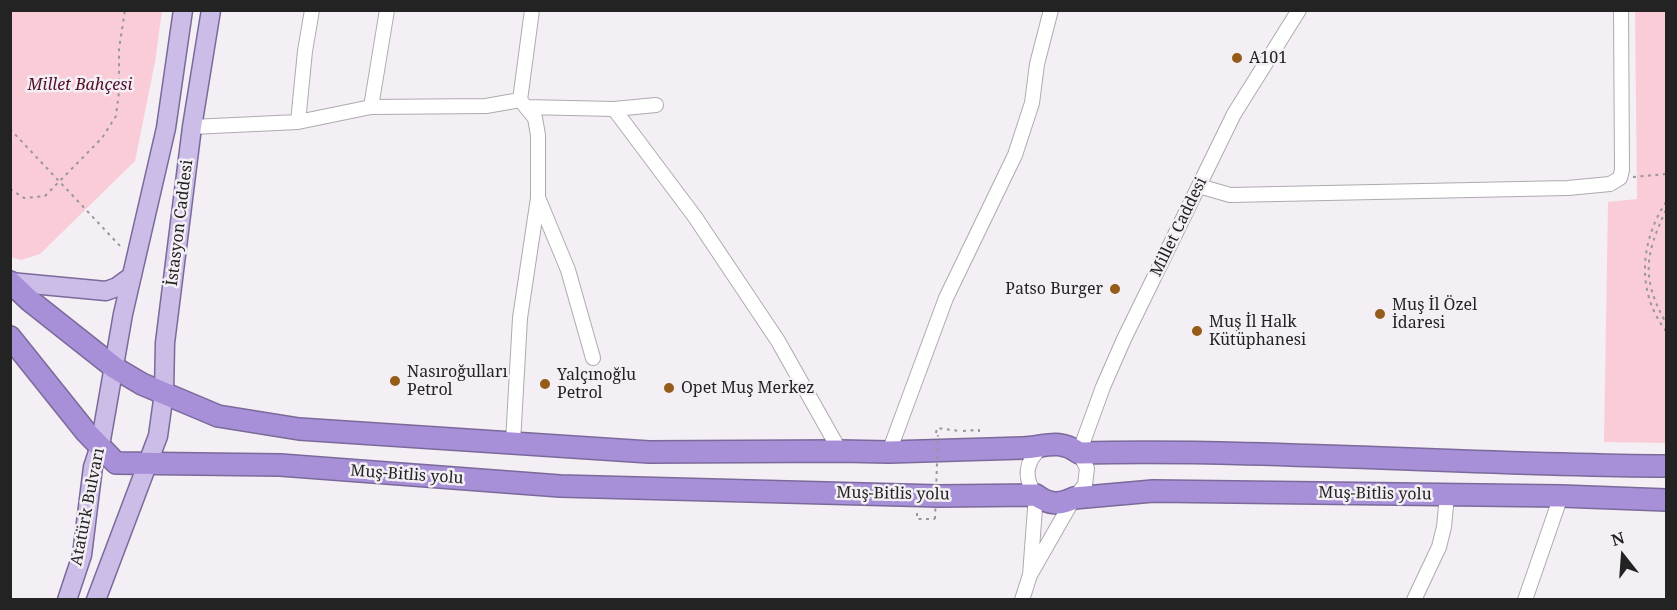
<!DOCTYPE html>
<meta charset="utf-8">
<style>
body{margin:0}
#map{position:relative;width:1677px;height:610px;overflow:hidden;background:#f3eff4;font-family:"Noto Serif",serif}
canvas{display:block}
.frame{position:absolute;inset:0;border:12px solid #242324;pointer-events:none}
.north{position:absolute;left:1593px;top:526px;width:60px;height:60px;-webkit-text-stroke:4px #f3eff4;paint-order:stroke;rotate:343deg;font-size:16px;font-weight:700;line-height:24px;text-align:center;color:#242324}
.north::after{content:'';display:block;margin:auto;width:21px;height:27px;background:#242324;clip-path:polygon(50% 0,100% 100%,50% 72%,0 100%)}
</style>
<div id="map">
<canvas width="1677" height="610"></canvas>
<div class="frame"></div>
<div class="north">N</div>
</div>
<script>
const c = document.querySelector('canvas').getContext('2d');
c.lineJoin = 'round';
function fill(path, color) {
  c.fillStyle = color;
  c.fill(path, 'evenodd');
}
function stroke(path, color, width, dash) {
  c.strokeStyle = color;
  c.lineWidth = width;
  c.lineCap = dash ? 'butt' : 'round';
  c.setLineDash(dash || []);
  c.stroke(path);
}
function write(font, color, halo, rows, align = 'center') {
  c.font = font + ' "Noto Serif",serif';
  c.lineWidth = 5;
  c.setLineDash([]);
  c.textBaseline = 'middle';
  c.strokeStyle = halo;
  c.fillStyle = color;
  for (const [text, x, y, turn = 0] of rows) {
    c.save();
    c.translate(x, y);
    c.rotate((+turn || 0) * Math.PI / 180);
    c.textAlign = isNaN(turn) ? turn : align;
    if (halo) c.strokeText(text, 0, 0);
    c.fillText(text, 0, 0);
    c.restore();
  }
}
fill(new Path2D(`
 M11,10l151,1 -7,51 -20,99 -95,93 -19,6 -11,-3z
 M1635,11h31v432l-62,-1 4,-240 29,-3z`), '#faccd7');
const minor = new Path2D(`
 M371,107l16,-97
 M526,107l88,2 42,-4
 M614,109l81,108 83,124 62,110
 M298,122l7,-71 7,-41
 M192,127l106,-5 73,-15 115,-1 34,-6
 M1199,186l31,9 338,-7 42,-4 10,-6 2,-8 -1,-160
 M539,200l29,70 25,88
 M513,442l7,-124 18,-120v-63l-3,-17 -15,-18 12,-90
 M889,452l57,-154 69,-143 17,-52 5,-39 14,-54
 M1030,575l44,-77 11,-13 2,-17 -8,-15 24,-66 21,-48 110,-225 65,-104
 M1022,600l8,-25 6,-80c-13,-17 -11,-34 6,-48
 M1414,600l25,-53 5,-20 3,-32
 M1525,600l36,-104`);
const major = new Path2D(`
 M10,282l96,9 11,-4 15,-11
 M67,600l15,-45 11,-88 7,-21 23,-132 43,-186 17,-118
 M96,600l62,-164 6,-43 1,-50 27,-216 19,-117`);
const highway = new Path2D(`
 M10,282l19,18 86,68 27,16 76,32 81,13 350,23 191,-1 49,1 134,-4c22,-1 36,-10 56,5 196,-4 392,12 587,13
 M10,337l76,95 30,31 164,2 280,21 379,10 97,-1c13,10 24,10 38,3l79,-7 408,5 105,4`);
stroke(minor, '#aeaaaf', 16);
stroke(major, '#7a6a9a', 21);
stroke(highway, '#7a6a9a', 24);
stroke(new Path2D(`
 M10,129l111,118
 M1633,177l33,-3
 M10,189l14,9 21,-2 57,-58 14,-22 3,-24v-43l6,-39
 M1666,202c-26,40 -30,90 0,129
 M1666,210c-21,45 -25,68 0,113
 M963,431l16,-1v2
 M936,433l1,-5 23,3
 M917,513v6h18`), '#9a979a', 2, [3, 4.5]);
stroke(minor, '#fff', 14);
stroke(major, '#cbbce8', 18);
stroke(highway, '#a890d9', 21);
stroke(new Path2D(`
 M935,519l3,-84`), '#9a979a', 2, [3, 4.5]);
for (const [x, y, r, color] of [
 [1237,58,6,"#955b19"],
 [1115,289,6,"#955b19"],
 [1380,314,6,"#955b19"],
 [1197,331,6,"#955b19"],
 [395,381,6,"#955b19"],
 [545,384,6,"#955b19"],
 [669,388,6,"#955b19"]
]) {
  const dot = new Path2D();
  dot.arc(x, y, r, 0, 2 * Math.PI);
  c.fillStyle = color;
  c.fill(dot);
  stroke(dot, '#f3eff4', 2);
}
write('16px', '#242324', '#f3eff4', [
 ["A101",1249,58],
 ["Patso Burger",1103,289,"right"],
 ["Muş İl Özel",1392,305],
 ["İdaresi",1392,323],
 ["Muş İl Halk",1209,322],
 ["Kütüphanesi",1209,340],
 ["Nasıroğulları",407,372],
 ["Petrol",407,390],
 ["Yalçınoğlu",557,375],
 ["Petrol",557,393],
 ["Opet Muş Merkez",681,388]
], 'left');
write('italic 16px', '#530e2a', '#f3eff4', [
 ["Millet Bahçesi",80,85]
]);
write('16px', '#242324', '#f3eff4', [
 ["İstasyon Caddesi",180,223,-83],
 ["Millet Caddesi",1179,227,-64],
 ["Muş-Bitlis yolu",407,475,4],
 ["Muş-Bitlis yolu",893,494,1],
 ["Muş-Bitlis yolu",1375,494,1],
 ["Atatürk Bulvarı",88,507,-79]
]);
</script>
